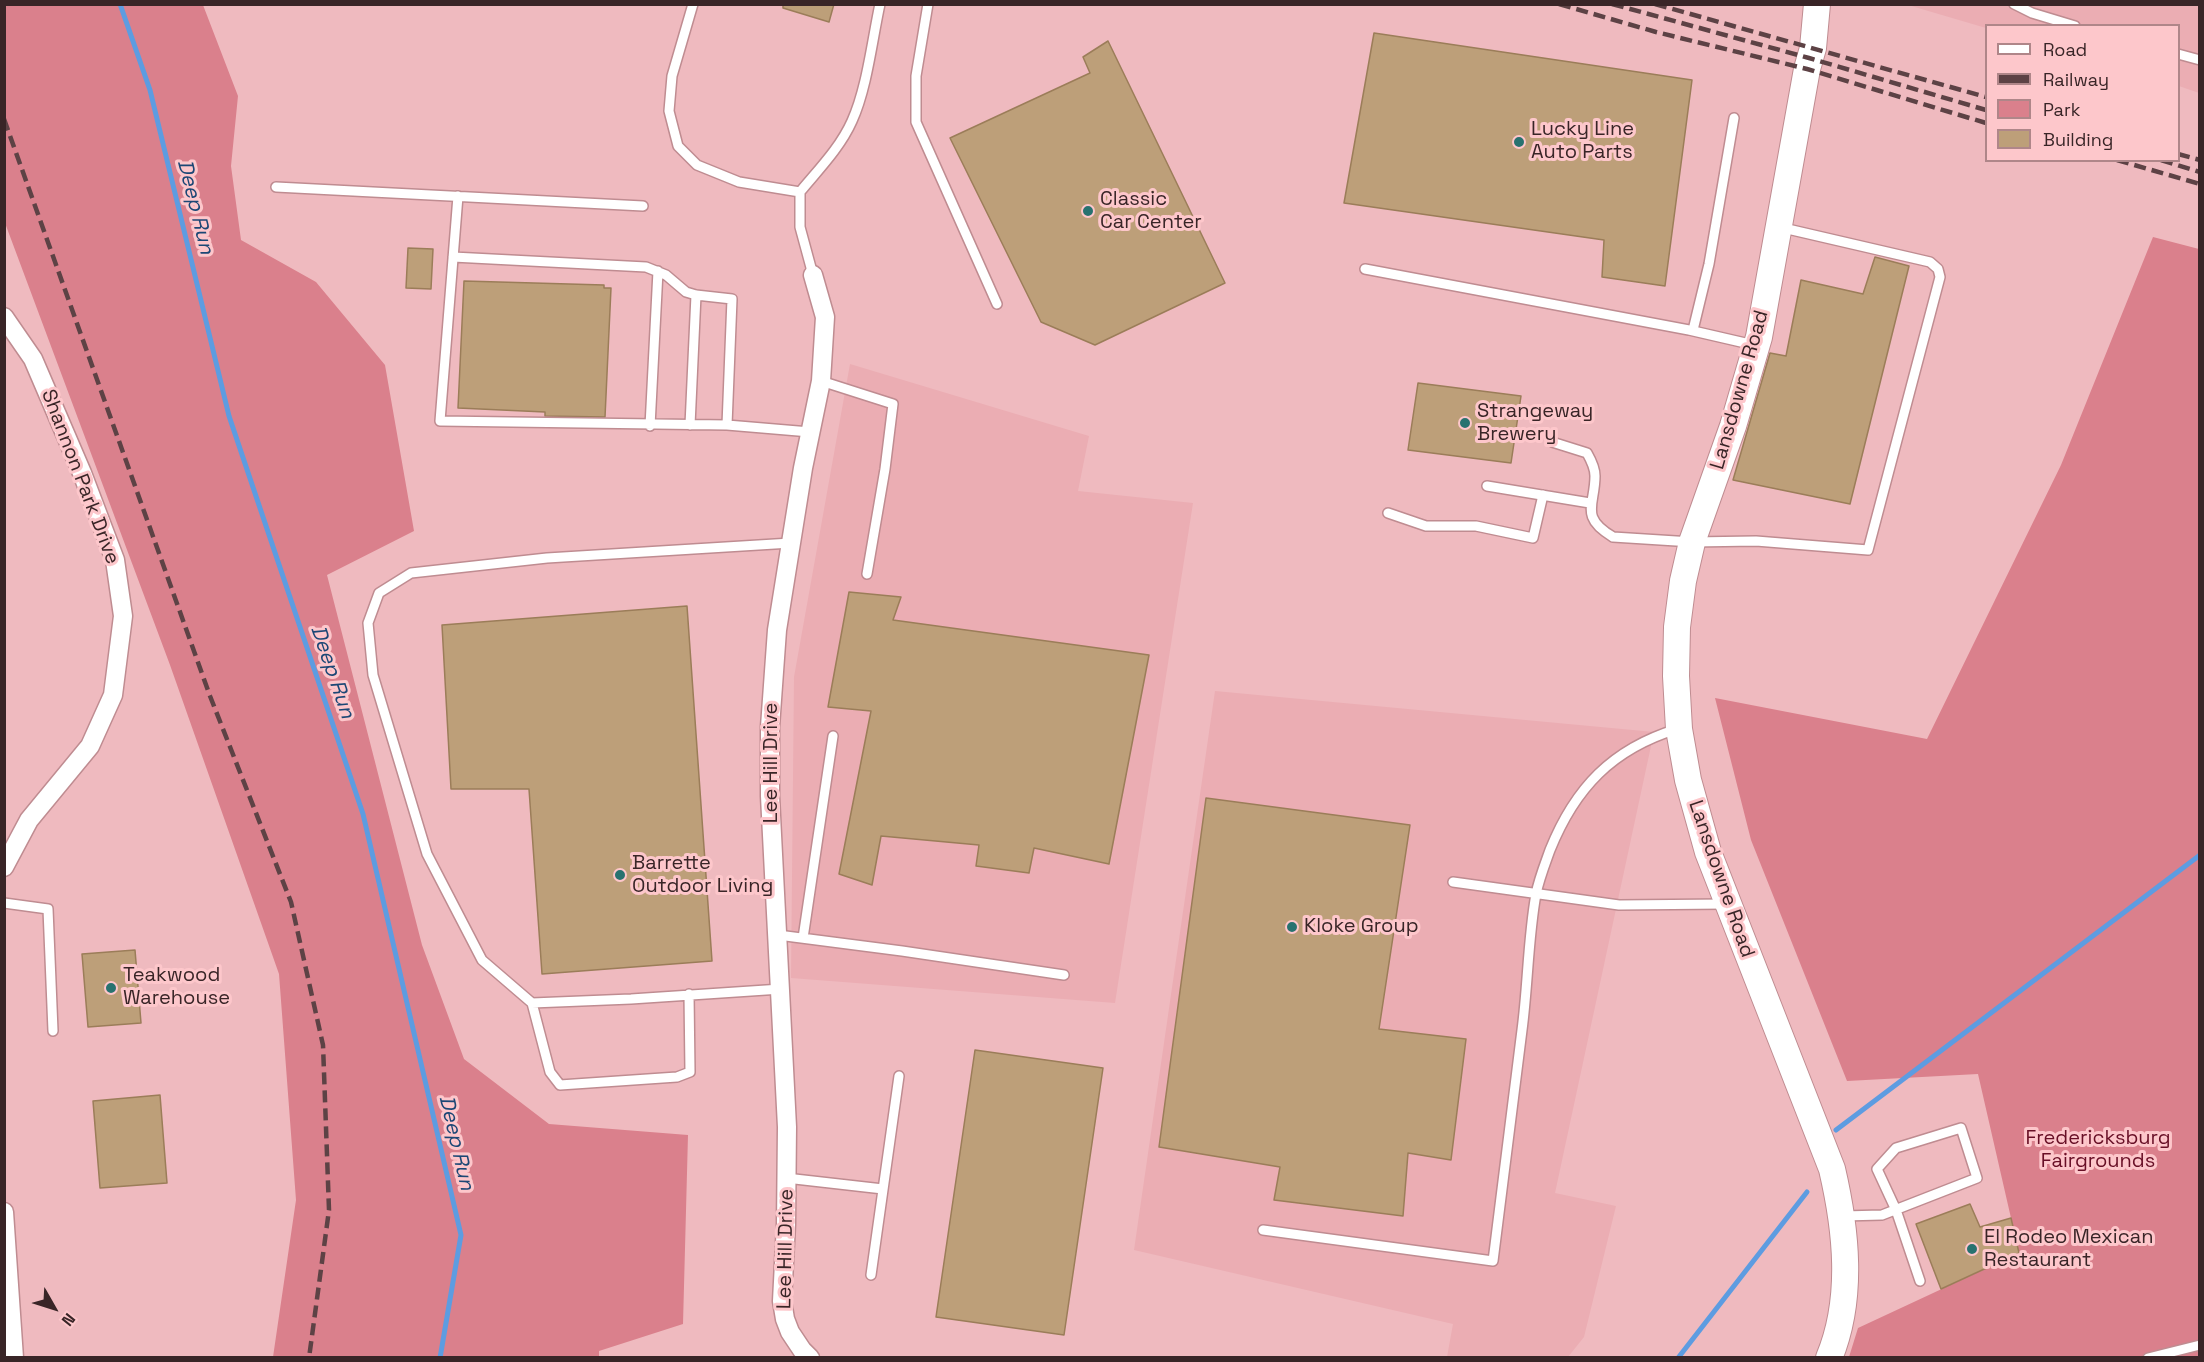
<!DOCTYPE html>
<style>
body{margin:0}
#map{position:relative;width:2204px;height:1362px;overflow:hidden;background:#efbabf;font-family:"Space Grotesk",sans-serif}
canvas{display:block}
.frame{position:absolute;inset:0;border:6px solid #392527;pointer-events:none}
.legend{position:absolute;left:1985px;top:24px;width:195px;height:138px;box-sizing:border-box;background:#fdc7cb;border:2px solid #af8689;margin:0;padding:8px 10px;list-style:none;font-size:18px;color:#392527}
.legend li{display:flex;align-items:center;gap:12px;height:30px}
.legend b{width:30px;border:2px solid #af8689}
.north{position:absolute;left:24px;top:1278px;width:60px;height:60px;-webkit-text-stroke:4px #fdc7cb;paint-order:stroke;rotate:129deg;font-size:16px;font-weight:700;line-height:24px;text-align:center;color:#392527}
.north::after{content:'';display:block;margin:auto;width:21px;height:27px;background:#392527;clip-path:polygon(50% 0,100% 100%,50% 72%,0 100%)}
</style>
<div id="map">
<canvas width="2204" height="1362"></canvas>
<div class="frame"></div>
<ul class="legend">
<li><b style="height:8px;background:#fff"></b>Road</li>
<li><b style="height:8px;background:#5d4245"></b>Railway</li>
<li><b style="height:16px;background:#da808c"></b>Park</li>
<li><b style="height:16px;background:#bd9f79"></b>Building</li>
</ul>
<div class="north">N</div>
</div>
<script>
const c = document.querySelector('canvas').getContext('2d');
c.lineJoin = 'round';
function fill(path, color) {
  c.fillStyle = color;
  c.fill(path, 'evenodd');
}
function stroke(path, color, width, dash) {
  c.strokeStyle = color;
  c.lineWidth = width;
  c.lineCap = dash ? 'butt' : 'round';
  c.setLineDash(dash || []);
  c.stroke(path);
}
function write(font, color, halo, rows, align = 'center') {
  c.font = font + ' "Space Grotesk",sans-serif';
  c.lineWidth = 6;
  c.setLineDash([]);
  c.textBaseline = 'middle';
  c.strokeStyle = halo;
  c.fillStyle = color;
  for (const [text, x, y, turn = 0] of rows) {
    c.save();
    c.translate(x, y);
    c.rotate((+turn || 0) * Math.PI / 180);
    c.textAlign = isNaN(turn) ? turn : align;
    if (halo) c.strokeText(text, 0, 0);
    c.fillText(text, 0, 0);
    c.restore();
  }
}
fill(new Path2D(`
 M1908,5h291v88l-20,-7 -1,-60h-192v2z
 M850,364l239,72 -11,55 115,12 -78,500 -324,-25 3,-301z
 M1215,691l439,41 -99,461 61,13 -32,131 -16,20h-121l6,-33 -319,-74z`), '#ebadb3');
fill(new Path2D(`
 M5,4l198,1 35,91 -7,70 10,74 75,42 69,83 29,166 -87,44 95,370 42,114 85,65 139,11 -5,189 -84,27v6h-326l23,-157 -17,-226 -109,-309 -165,-442z
 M2153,237l46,12v1108h-350l9,-29 161,-75 -41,-179 -131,7 -96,-241 -36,-142 212,41 134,-274z`), '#da808c');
stroke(new Path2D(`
 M120,4l30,86 79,326 134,398 98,421 -21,123
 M1836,1130l364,-275
 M1678,1358l129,-166`), '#5d9ce1', 5);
const building = new Path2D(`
 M783,4h51l-5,18 -46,-14z
 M1374,33l318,47 -27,206 -63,-9 2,-37 -260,-37z
 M1108,41l117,242 -130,62 -54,-23 -91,-184 140,-65 -7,-16z
 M408,248l25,1 -2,40 -25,-1z
 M1875,257l34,9 -59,238 -117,-24 37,-127 16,3 15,-76 62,14z
 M464,281l140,4v3h7l-6,129 -60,-1v-4l-87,-4z
 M1418,383l103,13 -10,67 -103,-13z
 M849,592l52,5 -8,23 256,35 -40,209 -75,-16 -5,25 -53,-7 3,-21 -98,-9 -9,49 -33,-11 32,-163 -43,-4z
 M687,606l25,355 -170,13 -13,-185h-78l-9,-164z
 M1206,798l204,27 -31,204 87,10 -15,121 -43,-7 -5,63 -129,-16 6,-33 -121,-20z
 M135,950l6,73 -53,4 -6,-73z
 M975,1050l128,18 -39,267 -128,-18z
 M160,1095l7,88 -67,5 -7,-87z
 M1970,1204l10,23 31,-9 8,35 -78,36 -25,-65z`);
fill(building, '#bd9f79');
stroke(building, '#9b7d59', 1.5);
const service = new Path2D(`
 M693,4l-21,72 -3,35 9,35 19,19 42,17 61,10v35l13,48
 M928,4l-12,72v46l81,182
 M2014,4l18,9 43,13
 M2178,54l22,6
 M276,187l367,19
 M800,192c18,-22 40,-44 52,-71 15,-33 20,-80 28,-117
 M458,196l-18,225 287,4 83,7
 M453,257l193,10 20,8 20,17 10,3 36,4 -5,126
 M1365,269l324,61 65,15
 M1693,330l16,-66 25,-146
 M821,381l72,23 -8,65 -18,105
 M690,425l6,-130
 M650,426l8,-155
 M1552,442l35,11c4,7 8,15 8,23 0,29 -16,41 18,61l79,5 64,-1 112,9 72,-273 -2,-8 -8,-7 -151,-35
 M1487,486l103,17
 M1388,513l38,13h50l57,12 10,-43
 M1453,882l166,23 106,-1
 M4,903l44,6 5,122
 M778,935l124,16 162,24
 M803,938l30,-202
 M781,989l-150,10 -99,4 -50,-43 -55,-106 -54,-179 -5,-52 11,-30 32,-20 136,-15 244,-15
 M532,1003l18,69 10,13 117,-8 13,-5 -1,-78
 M786,1178l97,11
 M1843,1216l39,-1 95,-37 -16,-50 -65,20 -19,21 19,41 24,71
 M1263,1230l230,31c9,-77 19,-154 29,-231 6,-45 6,-92 14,-136 3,-15 9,-30 14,-44 25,-62 62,-101 127,-121
 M871,1275l28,-199
 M2148,1358l52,-13`);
const minor = new Path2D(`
 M4,317l29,42 49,114 33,87 8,56 -10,79 -23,51 -61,74 -25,47
 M4,1212l10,146
 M810,1358l-8,-8 -12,-18 -5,-13 -3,-18 4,-77 1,-97 -17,-331v-69l7,-97 26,-162 18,-87 4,-64 -12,-42`);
const secondary = new Path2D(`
 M1817,4l-4,44 -6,21 -48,268 -26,89 -41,116 -9,39 -6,46 -1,49 3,53 9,51 20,72 124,317c14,60 22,129 -3,189`);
stroke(service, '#bf8c91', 12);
stroke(minor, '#bf8c91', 21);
stroke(secondary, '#bf8c91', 28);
stroke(service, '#fff', 9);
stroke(minor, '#fff', 18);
stroke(secondary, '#fff', 26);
stroke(new Path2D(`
 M1559,4l97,28 151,37 179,54
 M1612,4l197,54 177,52
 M1655,4l331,93
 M4,119l206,577 81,206 32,143 6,165 -20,148
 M2178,154l22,6
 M2117,160l83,24
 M2161,160l39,12`), '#5d4245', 4.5, [12, 6]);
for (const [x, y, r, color] of [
 [1519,142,6,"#287270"],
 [1088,211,6,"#287270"],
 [1465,423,6,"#287270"],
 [620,875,6,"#287270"],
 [1292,927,6,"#287270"],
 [111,988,6,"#287270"],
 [1972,1249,6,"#287270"]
]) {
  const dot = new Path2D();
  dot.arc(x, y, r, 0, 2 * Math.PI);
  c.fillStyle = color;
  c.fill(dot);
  stroke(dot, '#fdc7cb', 2);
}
write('20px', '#392527', '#fdc7cb', [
 ["Lucky Line",1531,130],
 ["Auto Parts",1531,153],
 ["Classic",1100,200],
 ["Car Center",1100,223],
 ["Strangeway",1477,412],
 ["Brewery",1477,435],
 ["Barrette",632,864],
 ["Outdoor Living",632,887],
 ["Kloke Group",1304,927],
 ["Teakwood",123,976],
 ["Warehouse",123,999],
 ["El Rodeo Mexican",1984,1238],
 ["Restaurant",1984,1261]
], 'left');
write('20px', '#392527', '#fdc7cb', [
 ["Lansdowne Road",1740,390,-74],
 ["Shannon Park Drive",80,477,69],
 ["Lee Hill Drive",772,763,-90],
 ["Lansdowne Road",1721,879,71],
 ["Lee Hill Drive",786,1249,-89]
]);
write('20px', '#680f26', '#fdc7cb', [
 ["Fredericksburg",2098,1139],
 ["Fairgrounds",2098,1162]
]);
write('italic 21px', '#1c4775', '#fdc7cb', [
 ["Deep Run",195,207,76],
 ["Deep Run",332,672,71],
 ["Deep Run",456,1143,77]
]);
</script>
